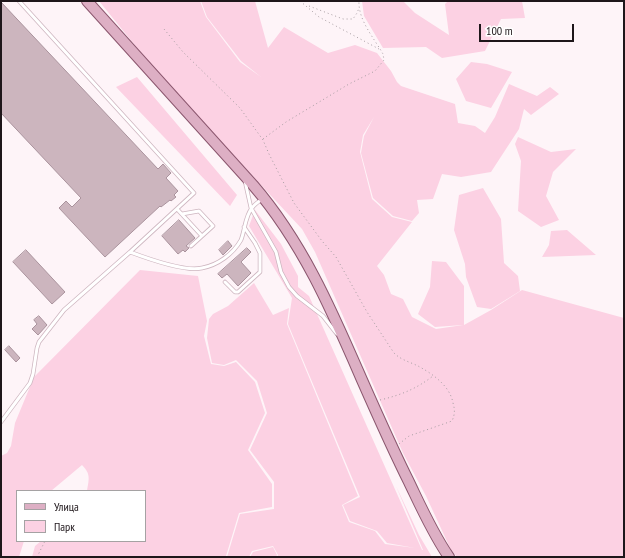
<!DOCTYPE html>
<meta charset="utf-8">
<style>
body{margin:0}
#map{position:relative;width:625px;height:558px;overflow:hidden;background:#fef4f8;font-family:"PT Sans Narrow",sans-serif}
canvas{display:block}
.frame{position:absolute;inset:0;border:2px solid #1e161a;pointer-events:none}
.legend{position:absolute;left:16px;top:490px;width:130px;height:52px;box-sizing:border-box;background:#fff;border:1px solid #a5a2a3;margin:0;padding:5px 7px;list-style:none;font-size:12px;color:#1e161a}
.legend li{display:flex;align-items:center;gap:8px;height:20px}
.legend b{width:20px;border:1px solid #a5a2a3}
.scale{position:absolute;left:479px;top:24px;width:95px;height:18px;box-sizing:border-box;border:2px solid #1e161a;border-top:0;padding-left:5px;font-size:12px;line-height:14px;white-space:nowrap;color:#1e161a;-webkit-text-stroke:3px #fff;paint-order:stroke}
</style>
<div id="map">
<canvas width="625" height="558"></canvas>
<div class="frame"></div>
<ul class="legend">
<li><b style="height:5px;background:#ddafc4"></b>Улица</li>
<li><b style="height:11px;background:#fcd1e3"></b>Парк</li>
</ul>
<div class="scale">100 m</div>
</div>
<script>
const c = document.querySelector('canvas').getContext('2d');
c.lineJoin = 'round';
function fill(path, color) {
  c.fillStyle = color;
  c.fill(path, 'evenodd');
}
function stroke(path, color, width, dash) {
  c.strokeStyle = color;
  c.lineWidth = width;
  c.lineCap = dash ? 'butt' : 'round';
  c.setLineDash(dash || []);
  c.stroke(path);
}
fill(new Path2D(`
 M99,1h101l6,16 34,45 21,15 -20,-16 -34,-44 -6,-16h54l13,47 16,-21 44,26 27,-8 22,8 14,18 6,11 4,4 54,18 3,19 17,3 10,7 10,-16 14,-33 28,12 13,-9 9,7 -28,21 -7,-6 -5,20 -28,43 -30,5 -19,-3 -9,25 -16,1 2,13 -7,8 -19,-5 -20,-18 -12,-45 3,-17 10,-19 -11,18 -3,17 12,47 20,18 20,5 -35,44 7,9 7,19 12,5 9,18 24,12 27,-4 -28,2 -17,-13 12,-27 2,-26 14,1 18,24v39l27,-15 31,-20 102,28v239h-167l-6,-7 -25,-54 -23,-43 -88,-201 -13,-23 -139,-149z
 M362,1h41l12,12 34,22 -4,-31 3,-3h74l3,17 -24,1 -16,32 -43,7 -16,-11 -43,1 -19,-32z
 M471,62l16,2 25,8 -21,36 -25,-7 -10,-22z
 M137,77l100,118 -7,11 -114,-119z
 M518,137l33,15 25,-3 -23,23 -7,24 13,24 -18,7 -23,-16 3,-50 -6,-17z
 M483,188l18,31 3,44 14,13 2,15 -29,18 -14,-2 -11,-30 -1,-13 -11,-34 5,-35z
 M255,210l26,34 17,32v11l11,9 113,254h1l-27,-64 23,49 13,22h-155l1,-2 -5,-9 -21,5 -3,6h-22l13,-43 34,-5v-27l-24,-32 17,-37 -10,-32 -21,-21 -12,5 -12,-2 -5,-25 2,-19 4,-5 15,-8 26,-23 19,32 16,-7 -2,16 71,172 -16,9 7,17 26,9 10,13 30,4 -28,-5 -10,-12 -27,-10 -7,-16 17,-8 -72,-173 4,-26 -43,-72z
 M567,230l29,25 -54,2 7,-12 2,-14z
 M140,270l58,6 9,45 -3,15 7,28 13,2 12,-4 19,20 10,31 -17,37 24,34v23l-33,6 -13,43 -3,1h-191l3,-11 6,-5h104v-50h-58c2,-12 4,-17 -5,-26l-31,26h-34v50h7l-5,16h-18v-101l6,-3 4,-7 4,-23 19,-46z
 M273,547l4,8 -1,2h-26l3,-5z`), '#fcd1e3');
const building = new Path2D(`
 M1,2l157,167 5,-5 8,9 -5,5 12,13 -4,4 2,2 -5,4 -1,-1 -9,7 -1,-1 -55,51 -46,-49 7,-7 6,6 9,-9 -80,-85z
 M179,220l16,18 -9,8 3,2 -4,4 -2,-2 -5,4 -16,-18z
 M228,241l4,5 -9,9 -4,-5z
 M247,248l4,4 -10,10 10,11 -13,13 -11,-12 -5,4 -4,-4z
 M26,250l39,42 -13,12 -39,-42z
 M39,316l8,9 -9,10 -6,-6 5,-5 -3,-4z
 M9,346l11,12 -4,4 -11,-12z`);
fill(building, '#ccb5be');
stroke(building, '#aa939d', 1);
const service = new Path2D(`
 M245,181l6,27 25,44 5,20 8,15 8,9 26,20 14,18
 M177,209l25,27
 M182,214l17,-3 14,15 -22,20
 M130,252c16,6 56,20 72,16 16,-3 31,-14 39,-28 4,-10 4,-24 11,-32 2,-3 6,-6 9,-8
 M225,282l10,10h3l22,-20v-19l-5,-10 -11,-16
 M1,422l29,-39 3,-9 4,-26 2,-6 25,-32 66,-58 64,-59 -175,-192`);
const primary = new Path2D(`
 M87,1l166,184c50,58 79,126 109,195 15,34 30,68 47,102 12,25 24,52 40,75`);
stroke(service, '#cdb5bf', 4.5);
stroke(primary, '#8b566e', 12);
stroke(new Path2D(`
 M300,1l19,16 60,32
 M309,6l34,13h10l4,-6 2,-5
 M164,29l19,23 57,56 23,32 6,14 25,49 28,38 14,16 31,55 27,41c7,7 16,9 24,13 15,8 32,20 35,37 2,7 2,11 -1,18l-43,15 -10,8
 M263,139l23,-17 63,-38 26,-13 9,-11 -1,-6c-9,-16 -25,-34 -24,-53
 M380,400c21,-5 36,-11 53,-24
 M37,557l8,-16`), '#a69da1', 1, [1, 3]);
stroke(service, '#fff', 3);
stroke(primary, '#ddafc4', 10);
</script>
